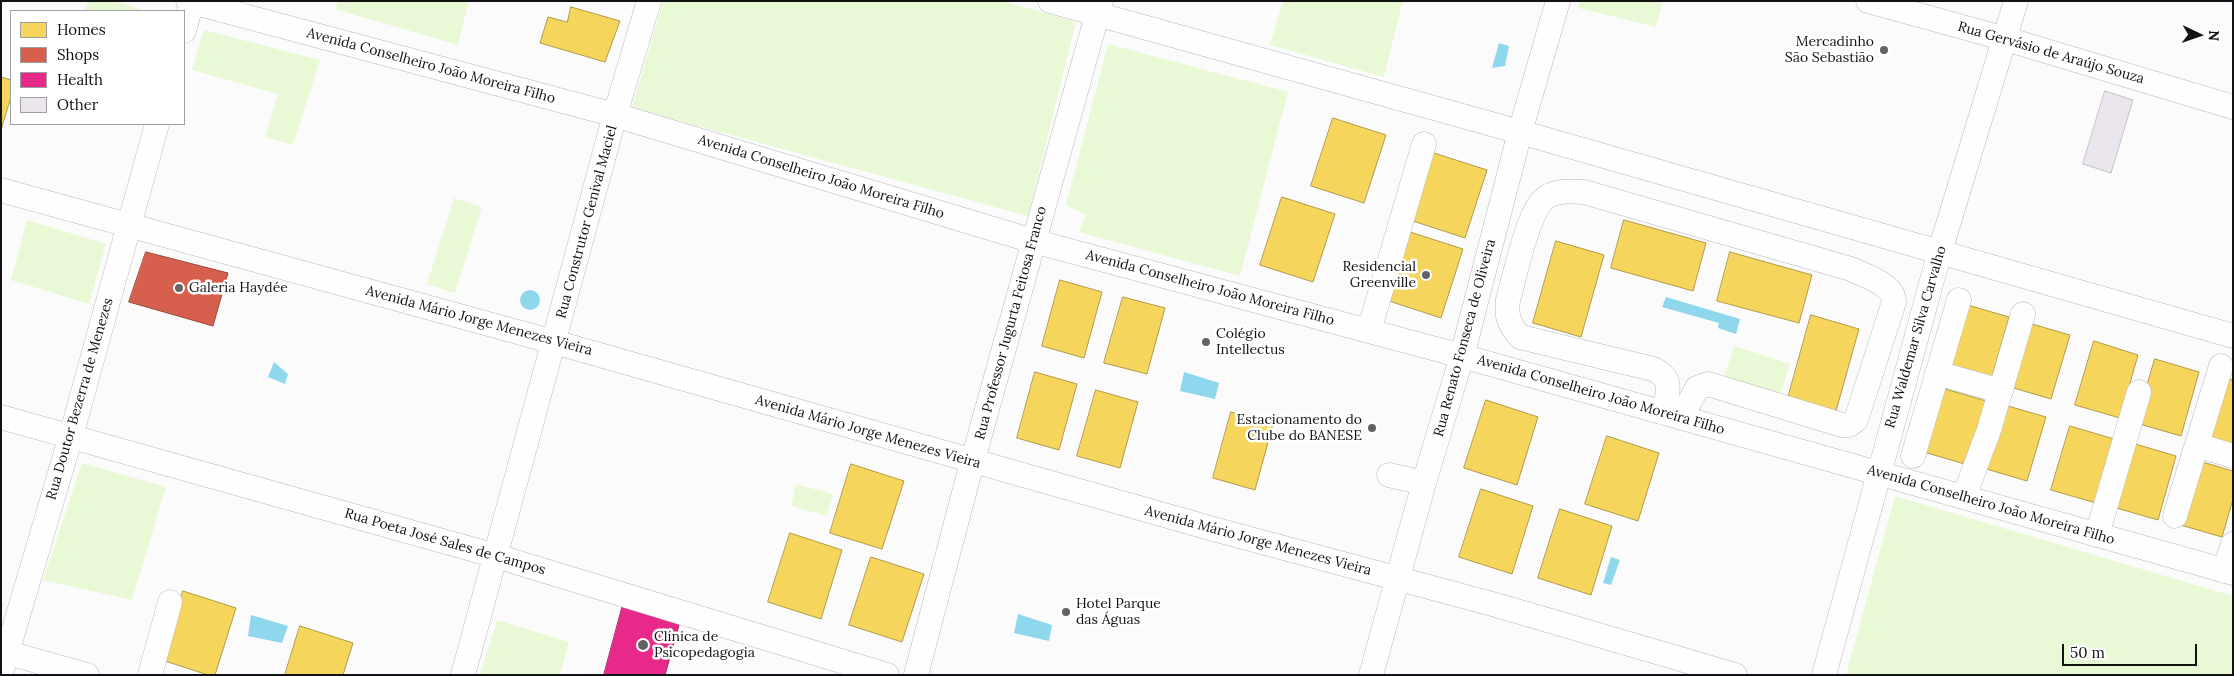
<!DOCTYPE html>
<meta charset="utf-8">
<style>
body{margin:0}
#map{position:relative;width:2234px;height:676px;overflow:hidden;background:#fbfbfc;font-family:Lora,serif}
canvas{display:block}
.frame{position:absolute;inset:0;border:2px solid #111116;pointer-events:none}
.legend{position:absolute;left:10px;top:10px;width:175px;height:115px;box-sizing:border-box;background:#fff;border:1px solid #a0a0a2;margin:0;padding:6px 9px;list-style:none;font-size:15px;color:#111116}
.legend li{display:flex;align-items:center;gap:10px;height:25px}
.legend b{width:25px;border:1px solid #a0a0a2}
.north{position:absolute;left:2174px;top:10px;width:50px;height:50px;-webkit-text-stroke:4px #fff;paint-order:stroke;rotate:93deg;font-size:14px;font-weight:700;line-height:20px;text-align:center;color:#111116}
.north::after{content:'';display:block;margin:auto;width:18px;height:22px;background:#111116;clip-path:polygon(50% 0,100% 100%,50% 72%,0 100%)}
.scale{position:absolute;left:2062px;top:644px;width:135px;height:22px;box-sizing:border-box;border:2px solid #111116;border-top:0;padding-left:6px;font-size:15px;line-height:18px;white-space:nowrap;color:#111116;-webkit-text-stroke:4px #fff;paint-order:stroke}
</style>
<div id="map">
<canvas width="2234" height="676"></canvas>
<div class="frame"></div>
<ul class="legend">
<li><b style="height:14px;background:#f6d55c"></b>Homes</li>
<li><b style="height:14px;background:#d6604d"></b>Shops</li>
<li><b style="height:14px;background:#e7298a"></b>Health</li>
<li><b style="height:14px;background:#ebe5ee"></b>Other</li>
</ul>
<div class="north">N</div>
<div class="scale">50 m</div>
</div>
<script>
const c = document.querySelector('canvas').getContext('2d');
c.lineJoin = 'round';
function fill(path, color) {
  c.fillStyle = color;
  c.fill(path, 'evenodd');
}
function stroke(path, color, width, dash) {
  c.strokeStyle = color;
  c.lineWidth = width;
  c.lineCap = dash ? 'butt' : 'round';
  c.setLineDash(dash || []);
  c.stroke(path);
}
function write(font, color, halo, rows, align = 'center') {
  c.font = font + ' Lora,serif';
  c.lineWidth = 5;
  c.setLineDash([]);
  c.textBaseline = 'middle';
  c.strokeStyle = halo;
  c.fillStyle = color;
  for (const [text, x, y, turn = 0] of rows) {
    c.save();
    c.translate(x, y);
    c.rotate((+turn || 0) * Math.PI / 180);
    c.textAlign = isNaN(turn) ? turn : align;
    if (halo) c.strokeText(text, 0, 0);
    c.fillText(text, 0, 0);
    c.restore();
  }
}
fill(new Path2D(`
 M88,1h28l29,10h-60z
 M338,1h131l-11,44 -123,-36z
 M663,1h340l73,21 -48,194 -396,-108z
 M1283,1h120l-19,76 -114,-32z
 M1580,1h83l-7,26 -78,-19z
 M204,30l116,30 -27,85 -28,-8 13,-43 -86,-24z
 M1108,44l180,48 -48,184 -161,-44 7,-17 -20,-10z
 M454,198l28,9 -27,86 -28,-9z
 M27,220l79,24 -17,60 -78,-24z
 M1734,346l56,18 -10,30 -56,-17z
 M82,463l84,24 -34,113 -89,-20z
 M796,484l37,10 -6,22 -36,-10z
 M1895,496l338,100v79h-387z
 M497,620l72,22 -9,33h-80z`), '#e9f9d6');
fill(new Path2D(`
 M1499,43l10,3 -4,20 -13,2z
 M520 300a10 10 0 1 1 20 0a10 10 0 1 1-20 0Z
 M1666,297l74,22 -4,15 -18,-6 1,-5 -57,-16z
 M274,362l14,12 -3,10 -17,-7z
 M1184,372l35,11 -4,16 -35,-8z
 M1611,557l9,3 -9,25 -8,-2z
 M1018,614l34,11 -3,16 -35,-8z
 M251,615l37,11 -6,17 -34,-7z`), '#8ed7ec');
const homes = new Path2D(`
 M571,7l49,14 -15,41 -65,-19 8,-26 19,5z
 M1,77l10,3v17l-10,33z
 M1333,118l53,17 -22,68 -53,-17z
 M1434,153l53,17 -22,68 -52,-17z
 M1282,197l53,17 -22,68 -53,-17z
 M1624,220l82,23 -13,48 -82,-23z
 M1410,232l53,17 -22,69 -52,-17z
 M1556,241l48,14 -23,82 -48,-14z
 M1730,252l82,23 -13,48 -82,-22z
 M1060,280l42,12 -18,66 -42,-12z
 M1123,297l42,11 -18,66 -43,-11z
 M1964,304l45,13 -18,63 -45,-13z
 M1811,315l48,14 -23,82 -48,-13z
 M2025,322l45,13 -19,64 -44,-13z
 M2094,341l44,14 -18,63 -45,-13z
 M2155,359l44,13 -18,64 -45,-13z
 M1035,372l42,12 -18,66 -42,-12z
 M2221,377l12,3v69l-30,-9z
 M1942,388l44,13 -18,64 -44,-13z
 M1096,390l42,12 -18,66 -43,-12z
 M1486,400l52,17 -21,68 -53,-17z
 M2001,404l45,13 -19,64 -44,-13z
 M1231,412l42,12 -18,66 -42,-12z
 M2070,426l44,13 -18,64 -45,-13z
 M1607,436l52,17 -21,68 -53,-17z
 M2132,443l44,13 -18,64 -45,-13z
 M2196,460l37,11v28l-11,38 -45,-13z
 M851,464l53,17 -22,68 -52,-16z
 M1481,489l52,17 -21,68 -53,-17z
 M1560,509l52,17 -21,69 -53,-17z
 M790,533l52,17 -21,69 -53,-17z
 M871,557l53,17 -22,68 -53,-17z
 M183,591l53,17 -21,67h-7l-46,-15z
 M300,626l53,17 -10,32h-58z`);
fill(homes, '#f6d55c');
stroke(homes, '#b19a47', 1);
const shops = new Path2D(`
 M146,252l82,21 -15,53 -84,-24z`);
fill(shops, '#d6604d');
stroke(shops, '#9b483c', 1);
const health = new Path2D(`
 M625,597l57,17 -17,61h-61z`);
fill(health, '#e7298a');
stroke(health, '#a72267', 1);
const building = new Path2D(`
 M2105,91l28,9 -22,73 -28,-9z`);
fill(building, '#ebe5ee');
stroke(building, '#c4c2c6', 1);
const minor = new Path2D(`
 M188,1l427,114 418,126 429,115 771,217
 M1050,1l470,131 713,204
 M1868,1l138,38 227,68
 M184,31l8,-30
 M1,190l553,152 663,188 279,75 239,70
 M1369,331l55,-187
 M1937,373l64,18
 M1664,413c3,-20 11,-34 -11,-44l-133,-32c-11,-13 -14,-20 -12,-37 7,-24 19,-84 35,-100 10,-10 27,-9 41,-8l267,77c14,7 43,15 43,33l-38,118 -7,5h-7l-134,-41 -11,4 -16,30
 M1,417l495,139 391,119
 M2197,445l36,11
 M1913,456l46,-156
 M1389,475l35,8
 M1964,497l25,-67 34,-116
 M2175,516l46,-150
 M2097,535l42,-143
 M2224,571l9,-27
 M1,651l86,24
 M1,673l70,-237 86,-312
 M150,675l20,-73
 M463,675l152,-560 34,-114
 M916,675l53,-201 132,-473
 M1371,675l53,-192 38,-127 58,-224 38,-131
 M1824,675l116,-424 76,-250`);
stroke(minor, '#b8b8bb', 25);
stroke(minor, '#fefeff', 24);
for (const [x, y, r, color] of [
 [1884,50,5,"#636366"],
 [1426,275,5,"#636366"],
 [179,288,5,"#636366"],
 [1206,342,5,"#636366"],
 [1372,428,5,"#636366"],
 [1066,612,5,"#636366"],
 [643,645,6,"#636366"]
]) {
  const dot = new Path2D();
  dot.arc(x, y, r, 0, 2 * Math.PI);
  c.fillStyle = color;
  c.fill(dot);
  stroke(dot, '#fff', 2);
}
write('14px', '#111116', '#fff', [
 ["Mercadinho",1874,42,"right"],
 ["São Sebastião",1874,58,"right"],
 ["Residencial",1416,267,"right"],
 ["Greenville",1416,283,"right"],
 ["Galeria Haydée",189,288],
 ["Colégio",1216,334],
 ["Intellectus",1216,350],
 ["Estacionamento do",1362,420,"right"],
 ["Clube do BANESE",1362,436,"right"],
 ["Hotel Parque",1076,604],
 ["das Águas",1076,620],
 ["Clínica de",654,637],
 ["Psicopedagogia",654,653]
], 'left');
write('14px', '#111116', '#fff', [
 ["Rua Gervásio de Araújo Souza",2051,53,16],
 ["Avenida Conselheiro João Moreira Filho",431,66,15],
 ["Avenida Conselheiro João Moreira Filho",821,177,17],
 ["Rua Construtor Genival Maciel",587,222,-75],
 ["Avenida Conselheiro João Moreira Filho",1210,288,15],
 ["Avenida Mário Jorge Menezes Vieira",479,321,15],
 ["Rua Professor Jugurta Feitosa Franco",1011,323,-75],
 ["Rua Waldemar Silva Carvalho",1916,337,-74],
 ["Rua Renato Fonseca de Oliveira",1465,338,-75],
 ["Avenida Conselheiro João Moreira Filho",1601,395,16],
 ["Rua Doutor Bezerra de Menezes",80,399,-74],
 ["Avenida Mário Jorge Menezes Vieira",868,432,16],
 ["Avenida Conselheiro João Moreira Filho",1991,505,16],
 ["Avenida Mário Jorge Menezes Vieira",1258,541,15],
 ["Rua Poeta José Sales de Campos",445,542,16]
]);
</script>
